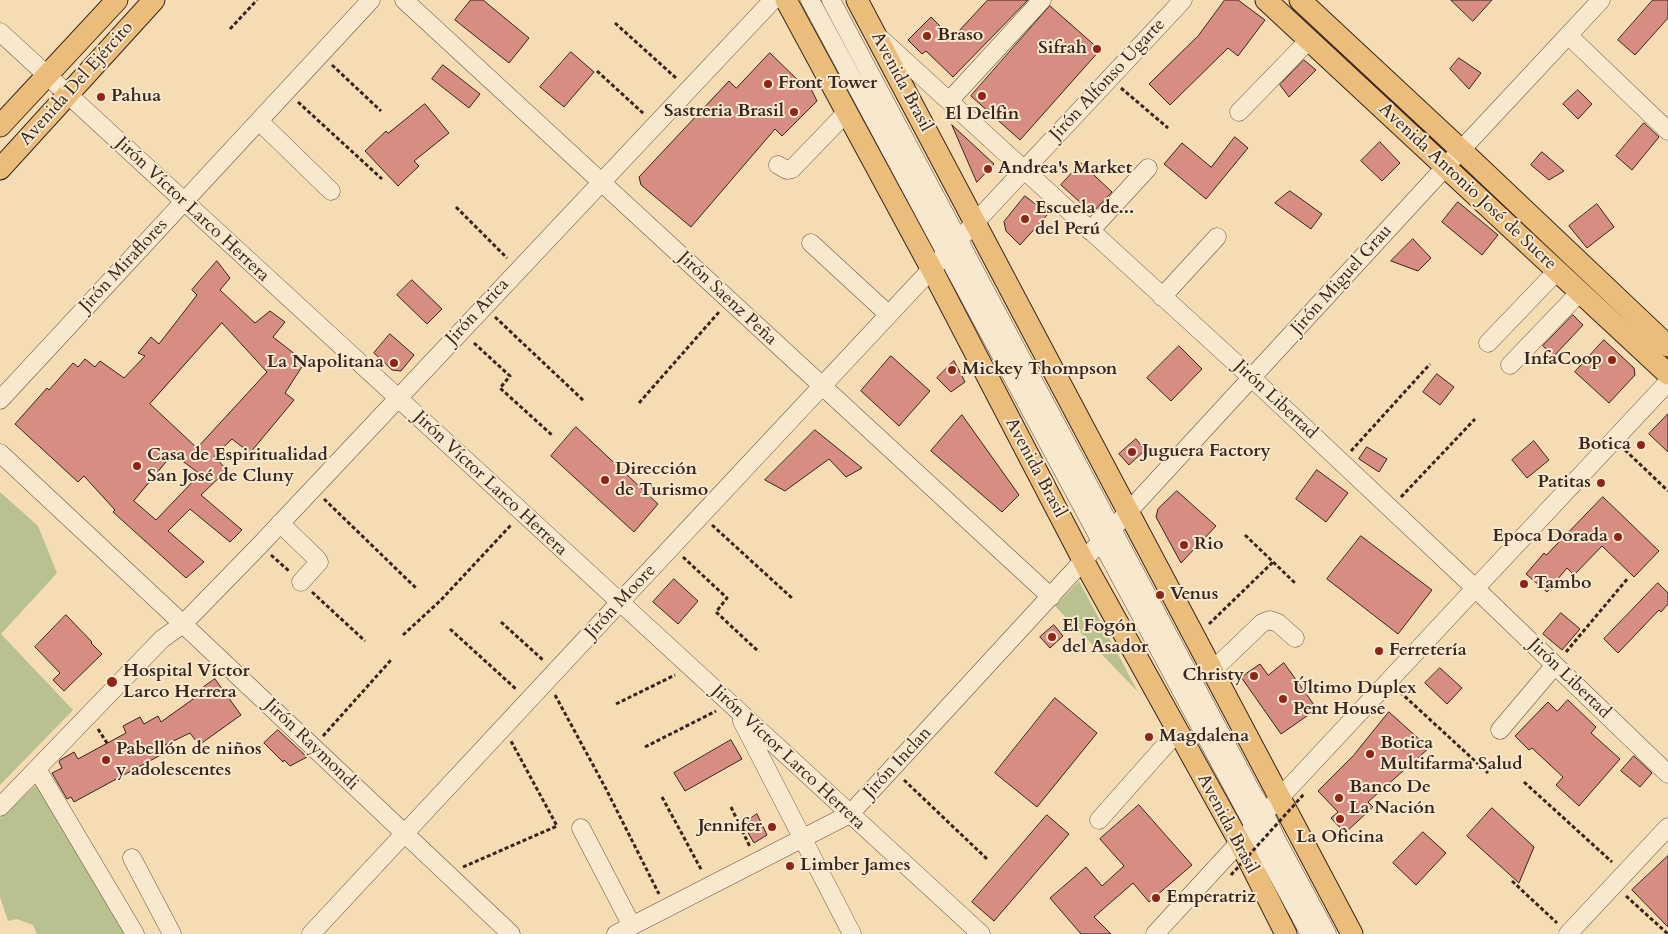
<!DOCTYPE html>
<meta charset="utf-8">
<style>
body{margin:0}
canvas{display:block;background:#f5dcb3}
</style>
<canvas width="1668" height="934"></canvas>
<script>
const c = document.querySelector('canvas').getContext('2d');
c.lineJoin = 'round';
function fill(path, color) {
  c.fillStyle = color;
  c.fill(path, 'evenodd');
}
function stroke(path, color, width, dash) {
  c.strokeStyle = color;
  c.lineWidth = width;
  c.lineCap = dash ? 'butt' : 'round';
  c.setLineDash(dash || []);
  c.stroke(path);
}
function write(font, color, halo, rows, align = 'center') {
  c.font = font + ' Cardo,serif';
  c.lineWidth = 4;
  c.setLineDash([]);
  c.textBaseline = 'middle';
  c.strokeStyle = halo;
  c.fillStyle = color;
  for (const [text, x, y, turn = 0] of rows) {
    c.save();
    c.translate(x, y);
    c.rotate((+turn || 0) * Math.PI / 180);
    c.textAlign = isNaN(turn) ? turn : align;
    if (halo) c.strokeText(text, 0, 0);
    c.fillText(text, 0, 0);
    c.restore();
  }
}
fill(new Path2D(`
 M0,492l38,34 19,47 -56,61 72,76 -73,75z
 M1079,581l59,111 -83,-86z
 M40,781l89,153h-92l-4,-9 -16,-6 -9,2 -8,-24v-79z`), '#b9c18e');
const building = new Path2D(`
 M471,0h12l46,38 -20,25 -54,-43z
 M988,0h40l-75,77 -27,-26 -4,3 -14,-14 23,-23 21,21z
 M1225,0h13l27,20 -27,36 -10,-8 -58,57 -21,-21 49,-48z
 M1451,0h41l-19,21z
 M1653,0h15v18l-33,37 -17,-15z
 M1050,6l50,44 -80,90 -49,-44z
 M571,52l23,20 -30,35 -24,-20z
 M770,53l36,35 3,-3 8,16 -35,35 -7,-7 -84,98 -50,-42 -2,-8 90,-96 7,7z
 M1459,58l22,15 -12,16 -19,-20z
 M1304,60l12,10 -27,27 -9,-12z
 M443,65l37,29 -11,14 -37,-29z
 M1578,90l14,14 -14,15 -15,-15z
 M425,104l24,29 -35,28 5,5 -21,20 -33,-35 21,-20 2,2z
 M1644,123l15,14 -27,33 -16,-14z
 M952,125l42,39 -17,18z
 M1235,137l13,11 -42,51 -42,-35 18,-21 29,24z
 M1380,142l20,21 -18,18 -21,-20z
 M1542,152l22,19 -15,9 -18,-15z
 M1081,163l31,29 -20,21 -31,-28z
 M1290,191l32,23 -11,15 -36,-26z
 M1025,196l23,18 -28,31 -14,-14 -2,-9z
 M1458,202l40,33 -16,20 -40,-33z
 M1597,204l17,23 -27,21 -18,-22z
 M1413,239l18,19 -13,13 -27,-10z
 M217,261l13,17 -10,12 35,33 15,-12 15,11 -12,15 32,25 -20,31 9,7 -44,53 -18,-14 -18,17 13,14 -26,25 41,35 -12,12 -40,-33 -22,22 36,31 -18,16 -73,-66 2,-2 -31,-34 -6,6 -63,-58 32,-36 2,2 24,-27 5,4 7,-8 10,8 5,-6 24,17 21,-22 -7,-3 13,-16 8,7 38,-49 -5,-5zM222,323l45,49 -70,76 -47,-44zM173,454l27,20 -44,46 -22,-19z
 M412,280l30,29 -15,15 -30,-29z
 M1573,315l10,10 -29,31 -11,-10z
 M390,334l24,21 -13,16 -9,-1 -18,-17z
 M1604,340l30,28 1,7 -26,28 -34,-31z
 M1179,346l23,23 -31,32 -24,-23z
 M891,356l39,35 -31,35 -38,-35z
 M954,361l11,21 -14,10 -14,-14z
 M1437,374l17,13 -14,18 -17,-13z
 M1668,414v38l-19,-18z
 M962,415l57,80 -17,17 -71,-61z
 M576,427l82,77 -24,28 -83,-76z
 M815,430l47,38 -16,9 -17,-18 -44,32 -20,-11z
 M1136,439l9,11 -16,15 -10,-11z
 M1534,441l15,19 -22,18 -15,-18z
 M1367,447l20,12 -8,13 -20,-13z
 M1317,470l31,23 -22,29 -30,-23z
 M1177,491l39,35 -35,37 -25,-46 2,-8z
 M1603,497l56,54 -25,26 -32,-31 -28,29 -7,-7 -20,24 -21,-18 18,-21 2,2z
 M1361,536l71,54 -34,44 -71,-55z
 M674,579l24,22 -20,23 -25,-22z
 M1658,583l10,10v11l-7,8 -2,-2 -41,43 -14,-14z
 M1561,613l19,16 -18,21 -19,-16z
 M66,615l26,27 -1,1 11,11 -38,37 -11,-11 7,-7 -25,-26z
 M1054,625l9,11 -13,12 -10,-11z
 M1284,663l33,46 -36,25 -40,-57 19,-13 8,11z
 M1440,668l22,20 -15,16 -22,-21z
 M215,679l26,36 -42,30 -9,-12 -25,12 3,6 -94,51 -3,-5 -4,2 -15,-26 10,-5 -3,-6 1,-2 14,-8 4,7 48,-26 -3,-7 17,-9 4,7 14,-8 3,6 42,-30 -2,-3z
 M1055,698l42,35 -60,74 -42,-34z
 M1568,700l28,27 -5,6 29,26 -41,47 -23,-21 7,-8 -31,-29 -3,2 -14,-14 33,-34 9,9z
 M1389,712l40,36 -61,54 5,5 -28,26 -14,-15 7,-6 -20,-21 35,-35z
 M278,730l29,27 -17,9 -6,-6 -1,2 -19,-19z
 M731,740l11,19 -57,32 -11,-18z
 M1634,756l18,17 -12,14 -19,-16z
 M1139,805l53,60 -43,37 -16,-19 -39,34 17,17h-30l-31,-36 36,-31 16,19 22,-20 -24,-27z
 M1492,808l42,39 -15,36 -52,-47z
 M757,814l10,21 -13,8 -11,-19z
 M1047,815l22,19 -75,87 -22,-19z
 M1423,832l23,21 -30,32 -23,-22z
 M1668,856v71l-36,-37z`);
fill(building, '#d78d81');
stroke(building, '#37251e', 1);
const minor = new Path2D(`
 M404,0l647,597
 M810,0l444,826 11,25 45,83
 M831,0l418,787 16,27 11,25 51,95
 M0,32l981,902
 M1568,35l100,96
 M881,39l371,339 223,210 193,186
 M949,101l93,-101
 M1239,112l70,-72
 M259,121l72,70
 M778,165l9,5 5,-1 54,-56
 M1090,231l58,-63
 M811,243l77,71
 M1162,297l55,-60
 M1488,343l69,-72
 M1510,365l70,-73
 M0,400l371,-400
 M0,453l183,171 328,310
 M280,523l37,36 2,3 -18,20
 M1213,670l49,-47 8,-3 8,3 17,15
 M742,721l110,213
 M1500,730l55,-65
 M37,769l98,165
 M1272,806l396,-424
 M0,807l162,-168 21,-15 77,-79 513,-545
 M1099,820l78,-88
 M581,828l51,98
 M132,858l40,76
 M311,934c290,-312 580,-623 872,-934
 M616,934l234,-120 611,-664 140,-150
 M1155,934l93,-101
 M1568,934l100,-107`);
const major = new Path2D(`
 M786,0l145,268 153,294 156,281 46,91
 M857,0l495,934
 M1266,0l402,374
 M1300,0l161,150 207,196
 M0,126l117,-126
 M0,169l154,-169`);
stroke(minor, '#665343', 19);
stroke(major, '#37251e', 23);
stroke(new Path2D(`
 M615,23l61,55
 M230,29l27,-29
 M332,65l49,46
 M597,71l47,43
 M1121,88l47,40
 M298,102l84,77
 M456,207l51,51
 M495,317l89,84
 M474,343l36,33 -10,12 53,48
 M639,403l80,-91
 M1625,450l43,41
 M1351,451l79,-87
 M1401,497l74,-78
 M324,499l93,90
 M712,525l81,74
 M1245,535l50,48
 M271,555l18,16
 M683,557l44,41 -11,14 43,40
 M312,592l53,49
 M501,622l42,38
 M1209,624l64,-62
 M450,629l66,60
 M403,635l38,-35 70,-75
 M1566,652l62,-74
 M1400,692l88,81
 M555,695l50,92 54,107
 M616,704l59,-29
 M98,729l9,14
 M323,736l68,-76
 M645,747l71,-36
 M904,780l83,79
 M1524,782l88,80
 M662,797l40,74
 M731,807l19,40
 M463,867l94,-41 -46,-85
 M1512,881l45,42
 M1626,896l42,38`), '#37251e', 3, [4, 2.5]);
stroke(minor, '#f8e8ce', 18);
stroke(major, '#eabe7a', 21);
stroke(new Path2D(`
 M1231,875l73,-81`), '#37251e', 3, [4, 2.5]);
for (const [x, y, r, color] of [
 [927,36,5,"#8f2418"],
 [1097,49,5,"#8f2418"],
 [768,84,5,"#8f2418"],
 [982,96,5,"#8f2418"],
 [101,97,5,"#8f2418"],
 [794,112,5,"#8f2418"],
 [988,169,5,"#8f2418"],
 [1025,219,5,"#8f2418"],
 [1612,360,5,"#8f2418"],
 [394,363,5,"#8f2418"],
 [952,370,5,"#8f2418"],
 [1641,445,5,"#8f2418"],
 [1132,452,5,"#8f2418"],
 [137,466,5,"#8f2418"],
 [605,480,5,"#8f2418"],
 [1601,483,5,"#8f2418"],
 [1618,537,5,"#8f2418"],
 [1184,545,5,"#8f2418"],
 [1524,584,5,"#8f2418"],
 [1160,595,5,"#8f2418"],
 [1052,637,5,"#8f2418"],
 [1379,651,5,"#8f2418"],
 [1254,676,5,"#8f2418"],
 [112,682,6,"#8f2418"],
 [1283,699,5,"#8f2418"],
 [1149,737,5,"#8f2418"],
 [1370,754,5,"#8f2418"],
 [106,760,5,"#8f2418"],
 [1339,798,5,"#8f2418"],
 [1340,819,5,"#8f2418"],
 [772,827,5,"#8f2418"],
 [790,866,5,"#8f2418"],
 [1156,898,5,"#8f2418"]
]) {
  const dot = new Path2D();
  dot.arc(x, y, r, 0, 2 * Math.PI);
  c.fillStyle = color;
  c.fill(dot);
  stroke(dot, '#f8e8ce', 2);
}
write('bold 18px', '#37251e', '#f8e8ce', [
 ["Braso",937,36],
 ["Sifrah",1087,49,"right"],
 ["Front Tower",778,84],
 ["Pahua",111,97],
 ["Sastreria Brasil",784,112,"right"],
 ["El Delfin",982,115,"center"],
 ["Andrea's Market",998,169],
 ["Escuela de...",1035,209],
 ["del Perú",1035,230],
 ["InfaCoop",1602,360,"right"],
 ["La Napolitana",384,363,"right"],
 ["Mickey Thompson",962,370],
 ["Botica",1631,445,"right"],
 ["Juguera Factory",1142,452],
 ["Casa de Espiritualidad",147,456],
 ["San José de Cluny",147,477],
 ["Dirección",615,470],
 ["de Turismo",615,491],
 ["Patitas",1591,483,"right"],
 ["Epoca Dorada",1608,537,"right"],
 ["Rio",1194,545],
 ["Tambo",1534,584],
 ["Venus",1170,595],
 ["El Fogón",1062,627],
 ["del Asador",1062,648],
 ["Ferretería",1389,651],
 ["Hospital Víctor",123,672],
 ["Larco Herrera",123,693],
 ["Christy",1244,676,"right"],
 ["Último Duplex",1293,689],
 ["Pent House",1293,710],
 ["Magdalena",1159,737],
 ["Botica",1380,744],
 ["Multifarma Salud",1380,765],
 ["Pabellón de niños",116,750],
 ["y adolescentes",116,771],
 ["Banco De",1349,788],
 ["La Nación",1349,809],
 ["Jennifer",762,827,"right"],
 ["La Oficina",1340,838,"center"],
 ["Limber James",800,866],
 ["Emperatriz",1166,898]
], 'left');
write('18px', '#37251e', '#f8e8ce', [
 ["Jirón Alfonso Ugarte",1108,80,-47],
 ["Avenida Brasil",901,82,62],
 ["Avenida Del Ejército",77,84,-48],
 ["Avenida Antonio José de Sucre",1467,187,43],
 ["Jirón Víctor Larco Herrera",192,210,43],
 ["Jirón Miraflores",124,266,-47],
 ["Jirón Miguel Grau",1342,280,-48],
 ["Jirón Saenz Peña",727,299,43],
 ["Jirón Arica",478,312,-47],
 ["Jirón Libertad",1275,400,43],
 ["Avenida Brasil",1035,468,62],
 ["Jirón Víctor Larco Herrera",490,484,43],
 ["Jirón Moore",621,602,-47],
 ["Jirón Libertad",1569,679,44],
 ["Jirón Raymondi",311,745,44],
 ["Jirón Víctor Larco Herrera",788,758,43],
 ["Jirón Inclan",898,763,-47],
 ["Avenida Brasil",1227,824,62]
]);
</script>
